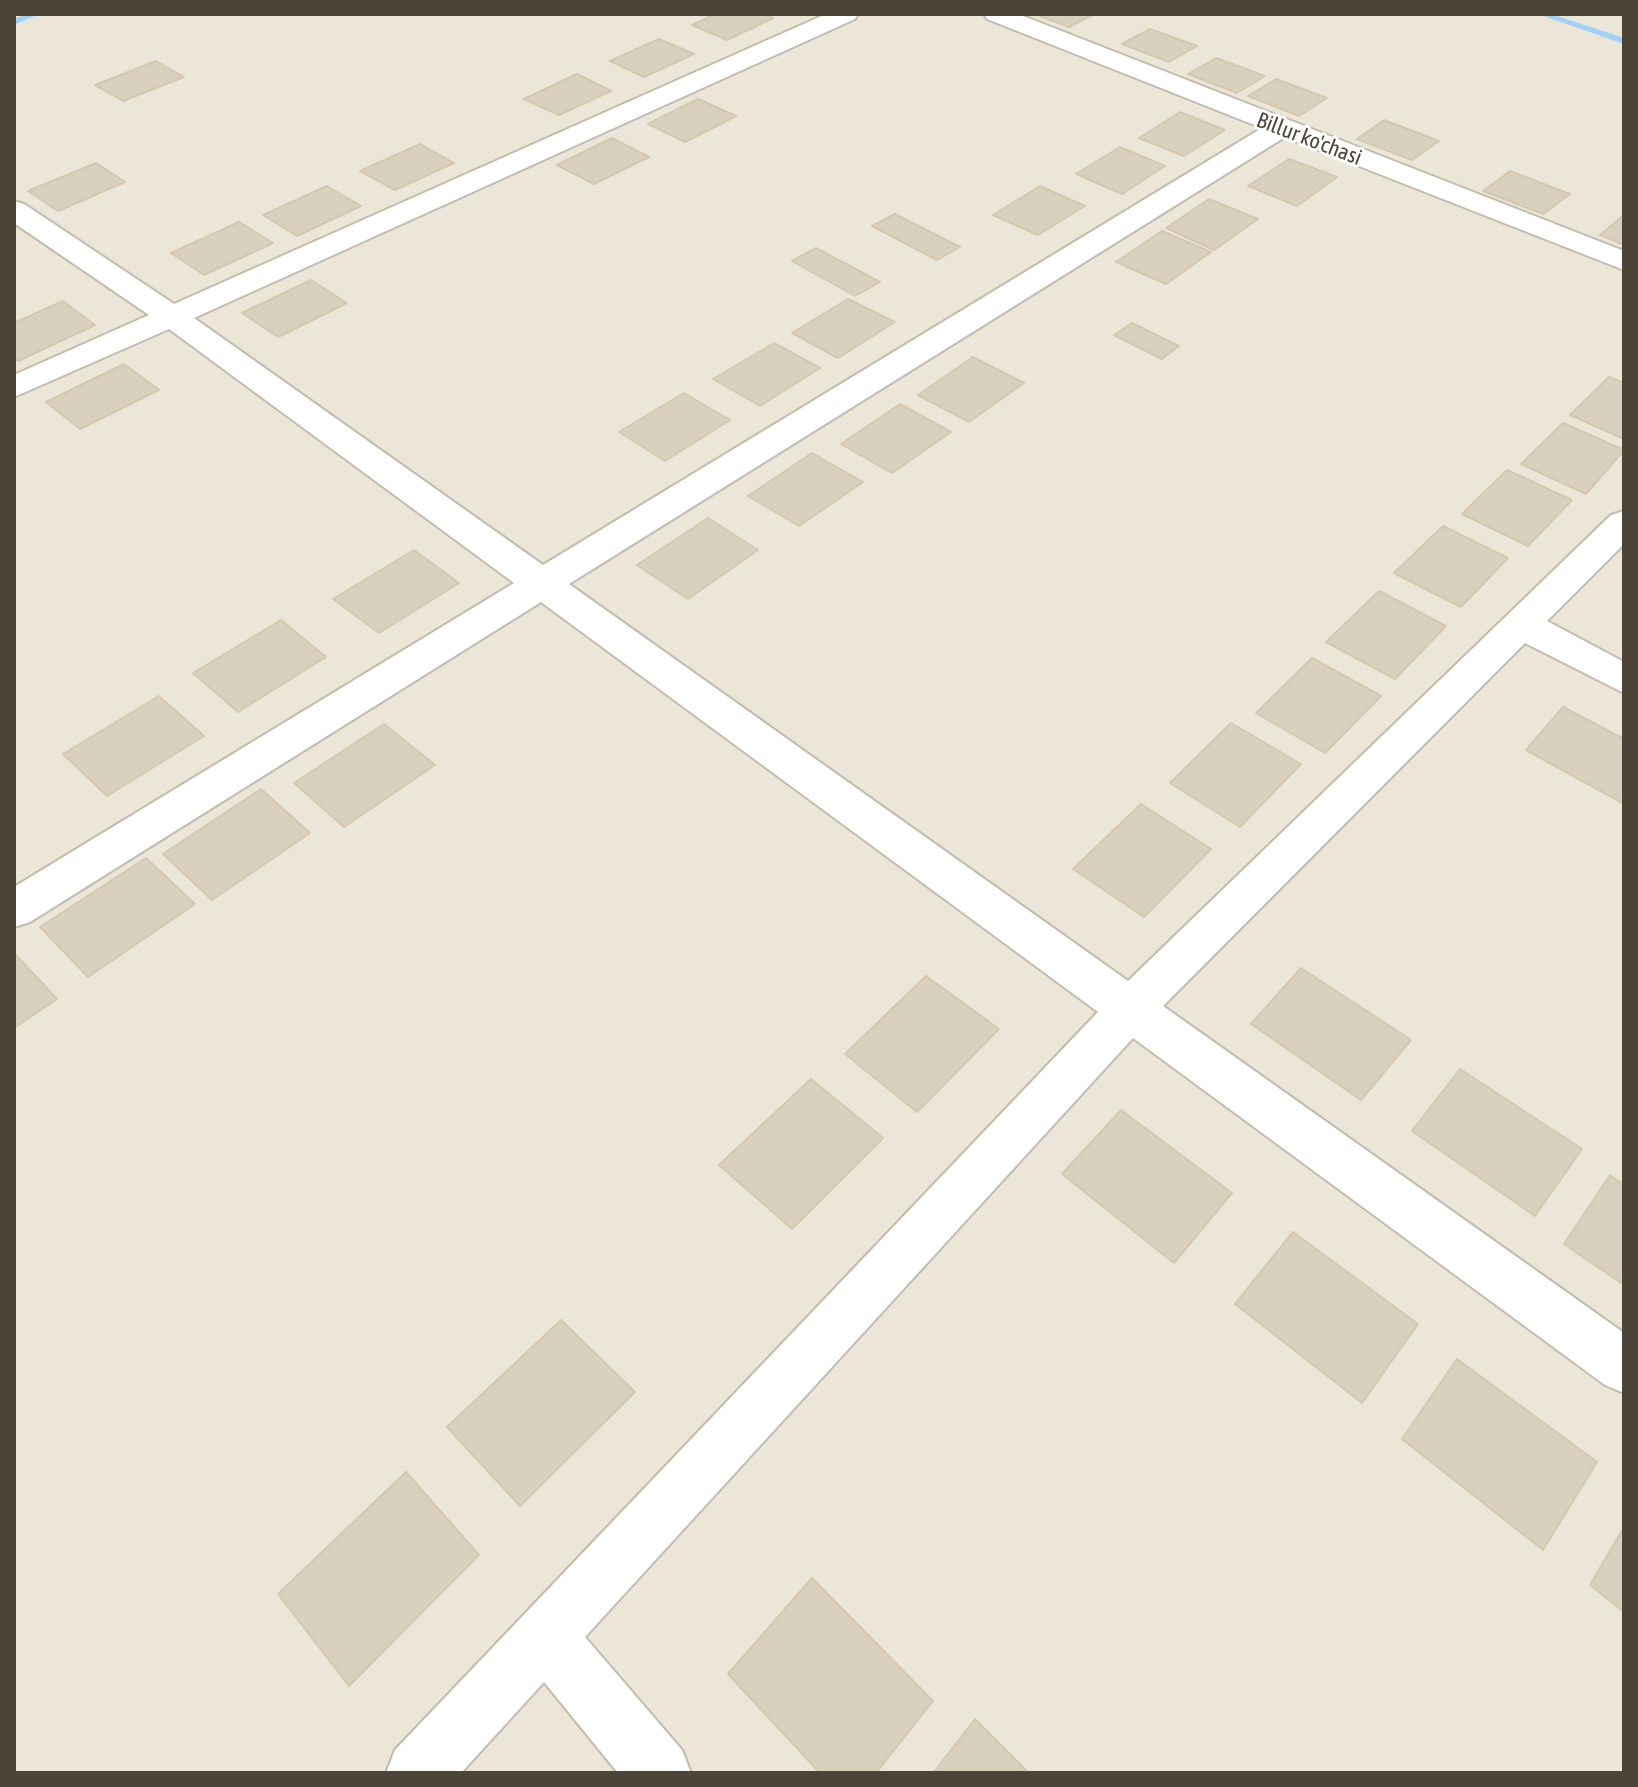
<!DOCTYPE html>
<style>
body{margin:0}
#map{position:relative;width:1638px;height:1787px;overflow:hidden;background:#f6f3ea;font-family:"Asap Condensed",sans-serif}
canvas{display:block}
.frame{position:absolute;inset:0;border:16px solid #4b4437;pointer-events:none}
</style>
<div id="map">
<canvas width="1638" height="1787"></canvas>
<div class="frame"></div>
</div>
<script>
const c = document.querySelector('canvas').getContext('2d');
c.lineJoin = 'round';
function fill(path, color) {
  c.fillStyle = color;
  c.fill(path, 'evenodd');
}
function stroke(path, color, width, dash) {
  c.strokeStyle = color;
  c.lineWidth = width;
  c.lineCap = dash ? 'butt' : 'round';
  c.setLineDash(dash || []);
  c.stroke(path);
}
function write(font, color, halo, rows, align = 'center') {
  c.font = font + ' "Asap Condensed",sans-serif';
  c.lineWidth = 6;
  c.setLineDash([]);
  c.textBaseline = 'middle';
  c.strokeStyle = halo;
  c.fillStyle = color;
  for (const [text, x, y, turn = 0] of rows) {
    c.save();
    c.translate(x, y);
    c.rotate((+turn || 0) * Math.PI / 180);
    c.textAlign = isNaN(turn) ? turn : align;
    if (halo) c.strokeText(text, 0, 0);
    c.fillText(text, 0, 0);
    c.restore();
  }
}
fill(new Path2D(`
 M14,14h1610v1759h-1610z`), '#ebe6d7');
fill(new Path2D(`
 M27,14h12l-25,11v-6z
 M1538,14h13l73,24v6z`), '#a1d0f8');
const building = new Path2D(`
 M715,14h48l10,4 -46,22 -35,-15z
 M1035,14h60l-26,13z
 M1150,29l47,17 -28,16 -47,-18z
 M659,39l35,15 -50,23 -34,-16z
 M1216,58l49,18 -28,17 -49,-19z
 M156,61l28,16 -61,24 -28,-16z
 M577,74l34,17 -52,24 -35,-16z
 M1276,79l51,19 -28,18 -51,-20z
 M698,99l38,17 -51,26 -37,-18z
 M1180,112l45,18 -41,26 -45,-18z
 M1384,120l55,21 -27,19 -55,-21z
 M612,138l37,19 -55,27 -37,-19z
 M420,144l34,19 -59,27 -35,-19z
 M1120,147l45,19 -43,28 -46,-20z
 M1289,159l48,18 -40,29 -49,-20z
 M96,163l29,19 -67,29 -30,-20z
 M1510,171l60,23 -27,20 -60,-23z
 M327,186l34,20 -64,30 -34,-21z
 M1040,186l45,20 -47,29 -45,-20z
 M1209,199l49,20 -44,31 -48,-22z
 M895,214l65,33 -23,13 -65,-34z
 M1624,215v30l-24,-10z
 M239,222l34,21 -69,32 -33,-22z
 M1162,231l49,21 -45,32 -50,-22z
 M816,248l64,34 -25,14 -63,-35z
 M311,280l36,23 -69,34 -36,-24z
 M848,299l47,23 -57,36 -46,-25z
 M63,301l32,24 -77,36 -4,-3v-35z
 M1132,323l47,23 -17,13 -48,-24z
 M774,343l46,25 -60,38 -47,-27z
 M973,357l51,26 -55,39 -51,-27z
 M124,364l35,26 -79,39 -34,-27z
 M1609,377l15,6v56l-54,-24z
 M684,393l46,27 -65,41 -46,-29z
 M900,404l51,28 -59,41 -51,-29z
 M1563,423l61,27 -38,44 -65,-30z
 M812,453l51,29 -64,44 -51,-30z
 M1507,470l65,30 -44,46 -66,-32z
 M708,518l50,32 -70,49 -51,-34z
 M1443,526l65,32 -47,49 -67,-34z
 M414,550l45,33 -80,50 -46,-34z
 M1379,591l67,35 -51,53 -69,-37z
 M281,620l45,37 -88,55 -45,-39z
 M1312,658l69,38 -56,57 -69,-40z
 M159,696l45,40 -97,60 -44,-42z
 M1563,707l61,32v65l-98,-54z
 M1231,723l70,41 -61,63 -70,-44z
 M384,724l51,41 -91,62 -50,-44z
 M261,789l49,44 -98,67 -49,-46z
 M1141,804l70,45 -67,68 -71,-48z
 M146,858l49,46 -107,73 -48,-50z
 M14,953l43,46 -43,29z
 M1301,968l110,72 -50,60 -110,-76z
 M926,976l73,53 -82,83 -72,-58z
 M1460,1069l122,80 -47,67 -123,-85z
 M811,1079l72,59 -91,91 -73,-64z
 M1121,1110l111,83 -58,70 -112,-89z
 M1610,1175l14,10v100l-60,-41z
 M1293,1232l125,92 -56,79 -127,-99z
 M561,1320l74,72 -115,114 -73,-79z
 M1457,1359l140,103 -54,88 -141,-111z
 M406,1472l73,83 -130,131 -71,-92z
 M1624,1527v85l-34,-27z
 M812,1578l121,123 -57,72h-56l-92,-99z
 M975,1719l54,54h-96z`);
fill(building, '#d9d0be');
stroke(building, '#d5c8b0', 2);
const street = new Path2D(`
 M826,14h32l-3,5 -661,299 349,247 719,-437 -275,-109 -3,-5h34l606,237v19l-339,-133 -716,447 559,397 483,-466 13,-4v33l-77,77 77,41v31l-99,-50 -362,363 461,327v60l-19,-8 -472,-347 -548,599 97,113 9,23h-73l-74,-91 -83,91h-75l9,-23 703,-738 -557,-410 -511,320 -16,5v-40l500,-304 -345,-254 -155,68v-22l135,-60 -135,-92v-22l10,3 150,100z`);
stroke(street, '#c3bcab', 4);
fill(street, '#fff');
write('22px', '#4b4437', '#fff', [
 ["Billur ko'chasi",1309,139,21]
]);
</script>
